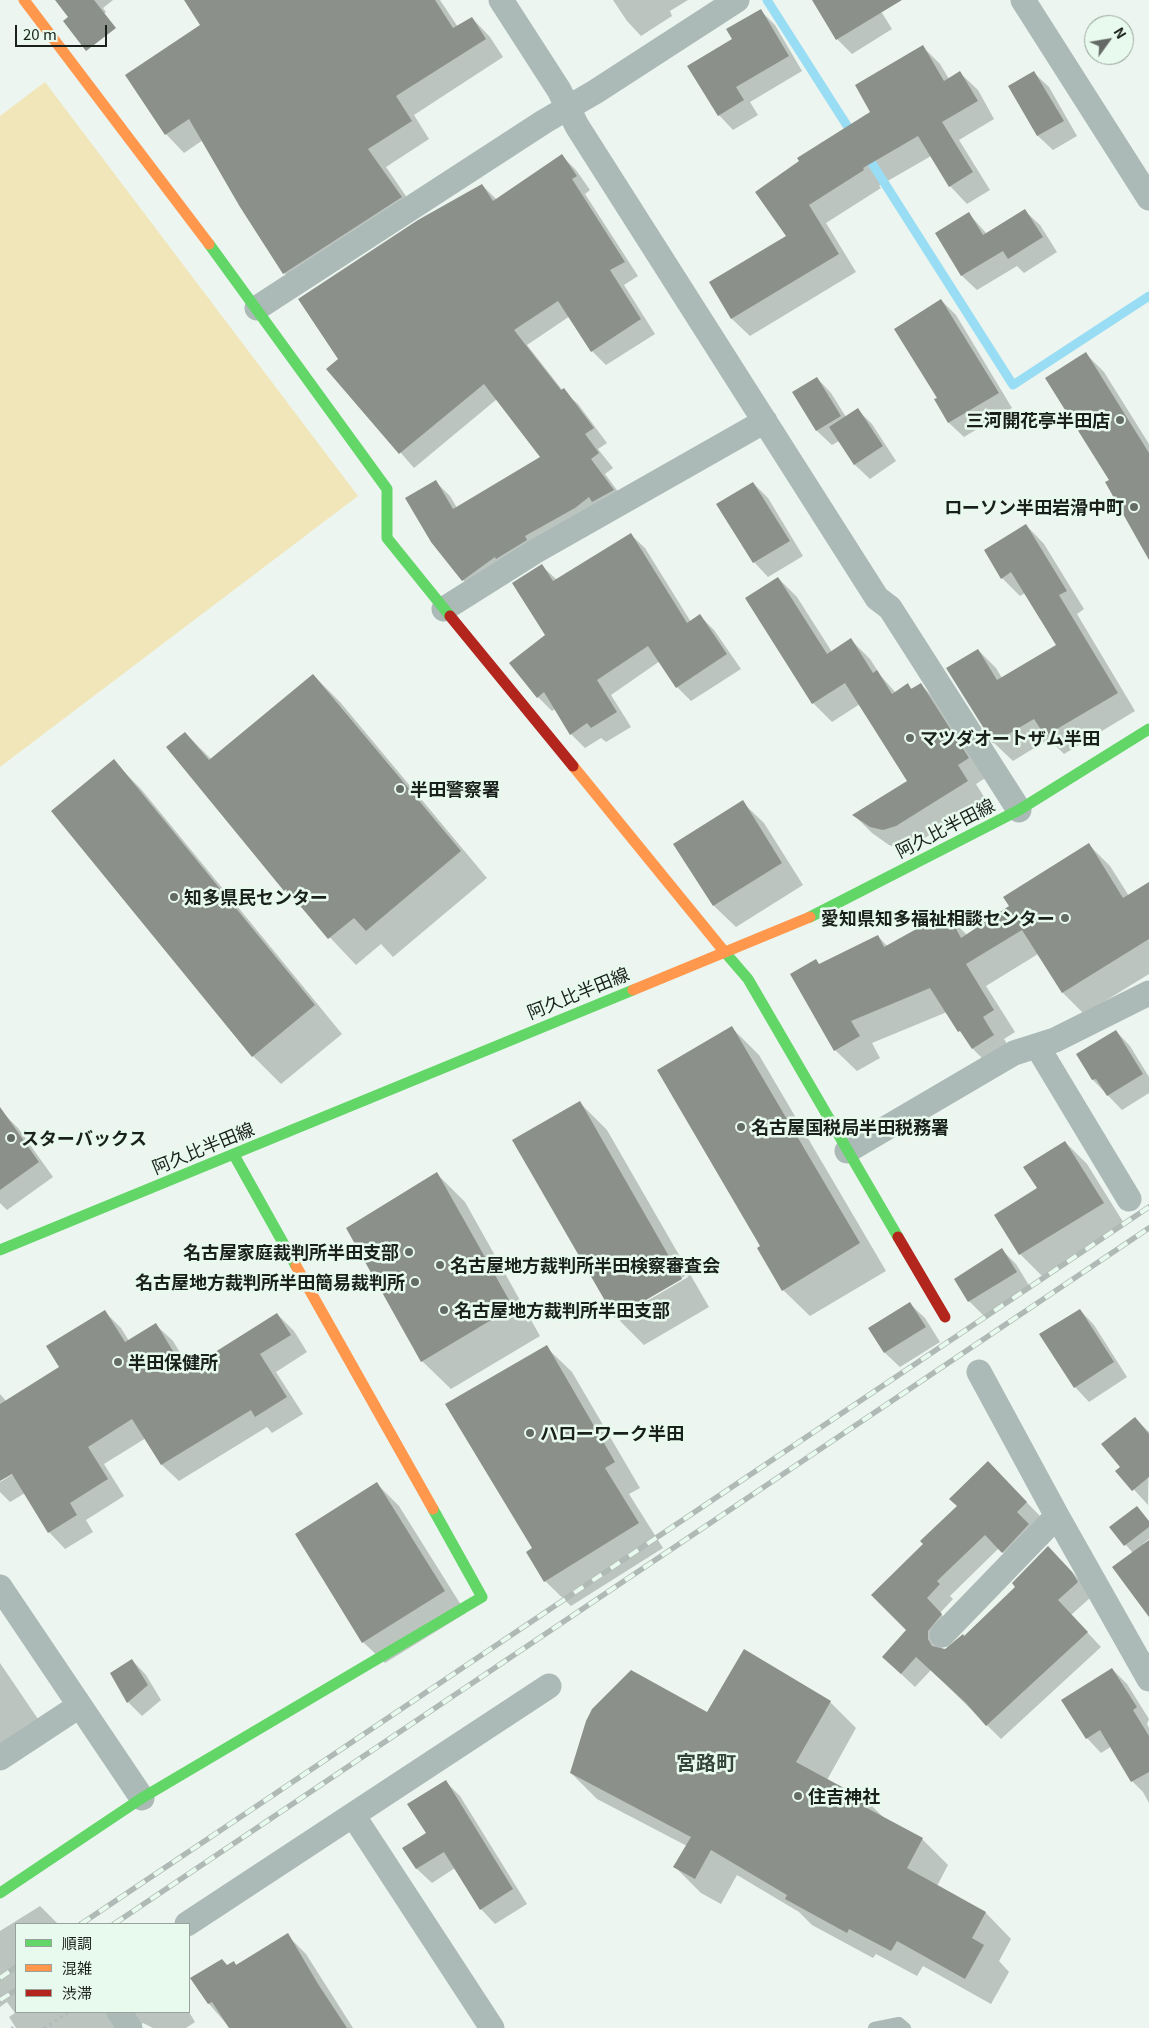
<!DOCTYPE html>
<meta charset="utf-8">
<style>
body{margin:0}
#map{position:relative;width:1149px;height:2028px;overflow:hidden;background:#ecf5ef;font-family:Georgia,"Noto Sans JP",serif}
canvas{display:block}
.legend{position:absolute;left:15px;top:1923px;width:175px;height:90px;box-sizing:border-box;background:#e8f9ee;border:1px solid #96a29a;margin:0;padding:6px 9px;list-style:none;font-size:15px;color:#1a201c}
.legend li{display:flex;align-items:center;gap:10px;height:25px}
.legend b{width:25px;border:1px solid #96a29a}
.north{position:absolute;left:1084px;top:15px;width:50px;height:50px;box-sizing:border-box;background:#e8f9ee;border:1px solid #96a29a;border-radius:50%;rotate:58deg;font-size:14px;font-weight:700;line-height:20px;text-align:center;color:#1a201c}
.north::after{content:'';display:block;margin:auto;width:18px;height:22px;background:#646b66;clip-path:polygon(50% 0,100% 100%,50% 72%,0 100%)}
.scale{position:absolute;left:15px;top:25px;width:92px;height:22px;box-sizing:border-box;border:2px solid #1a201c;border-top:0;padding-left:6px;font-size:15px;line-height:18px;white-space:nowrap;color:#1a201c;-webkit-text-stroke:4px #e8f9ee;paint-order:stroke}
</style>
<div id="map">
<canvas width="1149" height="2028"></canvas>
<ul class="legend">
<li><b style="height:6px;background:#63d668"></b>順調</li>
<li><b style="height:6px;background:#ff974d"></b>混雑</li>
<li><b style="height:6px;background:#b3261e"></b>渋滞</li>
</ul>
<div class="north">N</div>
<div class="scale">20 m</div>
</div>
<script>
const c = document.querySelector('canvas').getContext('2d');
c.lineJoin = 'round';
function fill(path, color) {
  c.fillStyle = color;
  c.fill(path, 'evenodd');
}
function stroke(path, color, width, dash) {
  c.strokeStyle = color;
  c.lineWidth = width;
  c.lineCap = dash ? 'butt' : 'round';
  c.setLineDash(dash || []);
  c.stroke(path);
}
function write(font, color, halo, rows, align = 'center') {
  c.font = font + ' Georgia,"Noto Sans JP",serif';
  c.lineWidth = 5;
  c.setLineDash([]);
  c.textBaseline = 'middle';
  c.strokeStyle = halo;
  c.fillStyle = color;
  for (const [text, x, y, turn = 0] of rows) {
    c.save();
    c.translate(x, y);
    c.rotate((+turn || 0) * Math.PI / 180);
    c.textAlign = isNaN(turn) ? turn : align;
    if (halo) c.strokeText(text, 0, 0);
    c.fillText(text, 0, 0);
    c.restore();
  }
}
fill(new Path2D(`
 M45,82l313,414 -358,271v-651z`), '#f1e6b9');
fill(new Path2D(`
 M57,0h56l-10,8 3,4 -23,18z
 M185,0h255l18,27 14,-9 18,19 13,20 -89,58 15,24 -43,28 33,48 -116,76 -19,-18 -81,-133 -19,13 -18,-19 36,-109z
 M613,0h75l-18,11 2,5 -31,20 -14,-15z
 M813,0h61l18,29 -40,25 -15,-15z
 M761,11l14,14 27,46 -52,31 8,13 -25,15 -14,-15 15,-75z
 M923,47l17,17 9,15 11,-6 18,17 16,29 -35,21 31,50 -23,14 -17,-18 -19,-30 -52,30 2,2 -55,35 30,49 -106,64 -18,-17 -22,-36 78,-47 84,-124z
 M1034,73l15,14 28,49 -24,14 -15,-14 -29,-49z
 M562,156l14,14 14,20 -5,4 53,82 -14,9 31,49 -49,31 -14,-14 -22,-35 -43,29 36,46 15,13 29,39 -9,6 15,19 -8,6 23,31 -151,89 -14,-14 -27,-98 14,14 7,12 85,-51 -45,-58 -83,69 -86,-99 12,-9 142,-175 15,15z
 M1025,211l15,14 17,27 -33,21 -7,-7 -40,24 -15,-14 -25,-42 32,-20 18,20z
 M941,300l15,15 56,93 -48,29 -15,-14 -13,-23 3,-2z
 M1085,353l19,19 45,72v105l-38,-69z
 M817,378l14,15 15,24 12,-7 14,14 24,37 -26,18 -15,-14 -16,-24 -7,4 -15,-14 -23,-38z
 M753,483l15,15 35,58 -35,21 -14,-15z
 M1026,525l18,19 40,65 -7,5 58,97 -71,43 -15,-15 -36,22 -19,-18 -47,-74 31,-19 18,18 6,10 55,-32 -32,-53 -5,3 -18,-18z
 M630,534l15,14 46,74 9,-6 14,14 27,39 -50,32 -14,-14 -17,-26 -49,34 20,32 -25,15 -5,-4 -16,10 -14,-14 -16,-25 -3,2 -14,-14 9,-62 -5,-69 15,14z
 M778,578l19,19 35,55 19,-12 19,19 11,17 15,17 12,-8 5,5 8,-5 18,18 48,74 -11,7 10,16 -71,44 -13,5 -13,-4 -17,-12 -18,-18 54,-33 -48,-78 -28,18 -19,-19z
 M313,675l27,27 147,176 -94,79 -12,-13 -25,21 -71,-75 -100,-157 27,27z
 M113,761l28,28 201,245 -61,50 -28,-28 -200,-245z
 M742,802l22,21 39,62 -67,42 -22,-21 -39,-61z
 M1089,845l21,21 19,30 20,-12v90l-65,40 -21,-21 -25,-39 -52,32 29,46 -11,7 11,18 -21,13 -21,-21 -26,-37 -75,31 8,15 -23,13 -22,-21 -15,-85 58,-29 9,10 59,-32 21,21 43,-29z
 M732,1028l27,27 127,216 -76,45 -27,-26 -21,-43z
 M1116,1031l14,15 19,31v16l-27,17 -29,-30 -15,-26z
 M579,1102l28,28 102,177 -65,38 -28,-28zM687,1275l1,2 -65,38v-3z
 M3,1113l15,15 35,49 -46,33 -7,-7v-87z
 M1065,1142l22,22 38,61 -83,51 -22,-22 18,-65z
 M437,1174l28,28 75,134 -89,53 -29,-28z
 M1002,1250l14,14 14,23 -46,29 -15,-15 -14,-21z
 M910,1304l15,14 15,24 -40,25 -15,-14 -15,-24z
 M1080,1310l14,15 33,52 -38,25 -14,-15z
 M105,1312l16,16 8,13 27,-16 17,16 17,28 87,-55 17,17 13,21 -31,20 27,42 -31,19 -5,-6 -88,54 -17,-16 -16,-27 -42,26 20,32 -38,24 7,12 -28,17 -16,-17 -24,-39 -15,9 -10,-10v-10l18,-11 -18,8v-85l6,7 55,-34z
 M546,1347l26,25 68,116 -11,6 34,54 -92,58 -26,-25 -11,-32z
 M1135,1418l14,14 -1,73 -31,-34 5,-4z
 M988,1463l52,53 -24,50 -17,-18 -49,48 3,3 -13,14 15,16 -13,16v5h5l17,-13 98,-76 24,26 5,10 -20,18 30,32 -100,92 -70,-69 -16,17 -32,-30 25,-27 17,-86 33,-38z
 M377,1484l22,22 67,107 -81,50 -22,-21z
 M1149,1521v18l-6,5 6,5v65l-16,-61 -22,-25z
 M132,1660l14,15 15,25 -19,16 -14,-14z
 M0,1663l38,56 -38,25z
 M1112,1669l15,15 22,35 -2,5 2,4v75l-6,-11 -11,-11 -20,-35 -11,7 -14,-15z
 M830,1702l26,26 -29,52 41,22 17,17 37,20 26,26 -11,21 49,27 25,26 -12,22 10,11 -18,32 -68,-38 -6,10 -41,-22 -3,4 -61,-33 -13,-13 -62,-37 -16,29 -20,-11 -26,-26 12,-21 -90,-47 -26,-26 137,-59z
 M445,1781l15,15 67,108 -32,20 -14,-15 -26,-41 -23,15 -15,-14 -13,-20 24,-15z
 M40,1906l18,18h-42v88h173l6,10 -9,6h-33l-10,-5 -7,5h-120l-7,-11 6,-4 -8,-11 -7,5v-76z
 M287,1935l19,19 47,74h-123l-21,-24 -17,-26 42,-15 3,3z`), '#0003');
stroke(new Path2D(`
 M767,0l86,135
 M866,154l147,231 136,-89`), '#99ddf4', 9);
fill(new Path2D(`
 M55,0h39l22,28 -30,23 -23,-30 5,-4z
 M184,0h251l18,28 19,-11 14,22 -90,57 16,25 -44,28 34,48 -119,77 -43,-67 -51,-88 -24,16 -40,-60 75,-50z
 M812,0h90l-66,40z
 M761,9l28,47 -53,31 8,13 -26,16 -31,-50 45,-27 -6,-10z
 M923,45l21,36 16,-10 18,30 -36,21 31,50 -24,15 -31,-51 -55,32 1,2 -55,35 30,49 -108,65 -22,-37 77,-46 -31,-44 44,-31 -2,-3 73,-46 -15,-27z
 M1034,71l30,50 -27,15 -29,-50z
 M562,154l15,22 -5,3 53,83 -15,8 31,49 -50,33 -33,-51 -44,29 47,60 3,-2 30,40 -9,6 14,19 -8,6 23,31 -22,12 -3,-5 -14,11 -50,28 2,4 -31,19 -1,-2 -33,24 -31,-39 -26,-44 31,-18 17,29 87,-52 -56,-73 -85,70 -73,-85 12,-10 -40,-60 120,-79 64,-36 11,17z
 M1025,209l18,28 -35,22 -5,-8 -42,25 -26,-43 34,-21 14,23z
 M941,299l58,94 -51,30 -14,-24 3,-1 -43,-69z
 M1086,352l63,101v107l-44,-78 4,-2 -64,-102z
 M817,377l24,39 -25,15 -24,-39z
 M858,408l25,38 -29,19 -25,-38z
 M753,482l37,59 -37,22 -37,-59z
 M1026,524l41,67 -8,4 59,98 -73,43 -11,-17 -41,24 -47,-75 32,-19 19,31 59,-35 -45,-73 -10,7 -17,-29z
 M631,533l56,90 13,-9 27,40 -51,34 -28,-42 -51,34 20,32 -26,16 -4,-5 -17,12 -26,-43 -7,6 -28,-35 36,-28 -33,-52 30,-19 11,17z
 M778,577l49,77 24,-16 22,35 4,-3 15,24 16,-11 3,6 10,-6 48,75 -11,7 10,16 -72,45 -13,4 -13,-3 -18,-12 55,-34 -62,-98 -33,21 -67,-106z
 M313,674l148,177 -95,80 -12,-13 -26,21 -42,-50 -2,2 -118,-144 19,-15 24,28z
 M114,759l201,246 -63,52 -201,-246z
 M743,800l39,63 -69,43 -40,-62z
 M1089,843l34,55 26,-16v57l-87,54 -40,-63 -56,34 28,46 -11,7 11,18 -22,14 -12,-18 -2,1 -28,-44 -79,33 9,15 -26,15 -44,-77 26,-15 3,5 59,-29 6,12 63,-35 14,26 48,-32 -6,-9z
 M732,1026l128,217 -78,48 -25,-43 3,-2 -103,-176z
 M1116,1030l27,44 -36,22 -11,-17 -4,1 -16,-26z
 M580,1101l102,178 -67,39 -103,-178z
 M0,1107l39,55 -39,28z
 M1065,1141l39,62 -85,52 -25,-40 43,-27 -14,-21z
 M437,1172l76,135 -92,55 -75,-134z
 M1002,1248l15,24 -49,30 -14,-23z
 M910,1302l16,25 -42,26 -16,-25z
 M1080,1309l34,53 -40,26 -35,-54z
 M105,1310l20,32 31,-19 29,48 92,-58 14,22 -31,19 27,43 -32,20 -4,-7 -90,55 -29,-46 -44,28 20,32 -38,24 7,12 -29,18 -36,-59 -12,7v-77l59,-37 -13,-21z
 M547,1345l68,117 -10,6 34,55 -95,59 -18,-30 6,-4 -87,-144z
 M1135,1417l14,17v43l-17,14 -17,-20 5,-4 -19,-23z
 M988,1461l39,41 -10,10 12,12 -27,29 -17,-18 -48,46 3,3 -13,14 15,16 -14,17v8l4,7 13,3 18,-15 1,2 51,-49 -3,-4 36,-37 24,26 6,10 -20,18 30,32 -102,94 -20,-23 -50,-46 -15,17 -19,-17 24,-27 -35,-35 52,-51 -3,-3 37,-35 -8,-7z
 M377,1482l68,109 -83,52 -67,-109z
 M1137,1506l12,15v6l-25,19 -15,-19z
 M1149,1540v77l-37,-50z
 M744,1649l87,52 -35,61 72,39 -3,6 58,31 -16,30 79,44 -14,26 12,7 -19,34 -68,-38 -6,10 -42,-22 -2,4 -62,-34 2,-4 -76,-45 -16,29 -22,-12 18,-30 -121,-64 16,-52 6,-12 39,-39 76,42z
 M132,1659l16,26 -21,18 -17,-30z
 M1112,1668l25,39 -4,3 16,26v36l-18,10 -31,-52 -14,9 -25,-39z
 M446,1780l67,109 -33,21 -36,-58 -28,17 -14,-21 24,-15 -19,-29z
 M288,1933l30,51 29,44h-118l-17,-26 -4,2 -18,-26 32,-19 5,6 7,-4 2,4z`), '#8c908b');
stroke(new Path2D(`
 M12,2028l1,-1
 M44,2028l25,-16`), '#b0bab8', 3, [2.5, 4]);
stroke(new Path2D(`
 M874,2028l25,-5 6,5`), '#abb9b7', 12);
stroke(new Path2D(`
 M501,0l58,90 18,36 300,472 13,10 129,202
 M1023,0l126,198
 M257,308l288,-187 50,-29 142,-92
 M444,609l92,-58 229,-130
 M1037,1046l92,153
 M847,1151l167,-98 41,-13 94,-47
 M979,1372l78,144 92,163
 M0,1587l142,211
 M942,1635l115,-119
 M0,1758l79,-52
 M353,1815l139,213
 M187,1924l362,-238
 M119,2012l11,16`), '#abb9b7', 25);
stroke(new Path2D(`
 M209,244l178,245v49l63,78
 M810,917l209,-107 130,-81
 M723,950l25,29 150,258
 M234,1155l62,111
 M0,1250l633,-260
 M0,1893l142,-95 340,-201 -49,-88`), '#63d668', 11);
stroke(new Path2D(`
 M24,0l185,244
 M573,766l150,184
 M633,990l177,-73
 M296,1266l137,243`), '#ff974d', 11);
stroke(new Path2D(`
 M450,616l123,150
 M898,1237l47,80`), '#b3261e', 11);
const rail = new Path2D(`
 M81,1924l1068,-717
 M114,1924l1035,-696
 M0,1978l16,-11
 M0,2000l16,-10`);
stroke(rail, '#afb9b5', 5.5);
stroke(rail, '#e8f9ee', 4, [11]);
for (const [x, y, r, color] of [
 [1120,420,5,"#646b66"],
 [1134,507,5,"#646b66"],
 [910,738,5,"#646b66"],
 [400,789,5,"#646b66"],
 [174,897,5,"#646b66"],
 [1065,918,5,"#646b66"],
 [741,1127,5,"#646b66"],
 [11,1138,5,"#646b66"],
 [409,1252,5,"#646b66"],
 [440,1265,5,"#646b66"],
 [415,1282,5,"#646b66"],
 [444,1310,5,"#646b66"],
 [118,1362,5,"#646b66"],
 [530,1433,5,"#646b66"],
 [798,1796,5,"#646b66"]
]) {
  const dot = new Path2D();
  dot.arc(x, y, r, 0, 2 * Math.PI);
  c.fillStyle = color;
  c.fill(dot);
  stroke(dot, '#e8f9ee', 2);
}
write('bold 18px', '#1a201c', '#e8f9ee', [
 ["三河開花亭半田店",1110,420,"right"],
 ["ローソン半田岩滑中町",1124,507,"right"],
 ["マツダオートザム半田",920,738],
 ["半田警察署",410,789],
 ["知多県民センター",184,897],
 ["愛知県知多福祉相談センター",1055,918,"right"],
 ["名古屋国税局半田税務署",751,1127],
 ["スターバックス",21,1138],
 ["名古屋家庭裁判所半田支部",399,1252,"right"],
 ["名古屋地方裁判所半田検察審査会",450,1265],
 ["名古屋地方裁判所半田簡易裁判所",405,1282,"right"],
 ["名古屋地方裁判所半田支部",454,1310],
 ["半田保健所",128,1362],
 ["ハローワーク半田",540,1433],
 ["住吉神社",808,1796]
], 'left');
write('18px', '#1a201c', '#e8f9ee', [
 ["阿久比半田線",945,828,-27],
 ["阿久比半田線",578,993,-22],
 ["阿久比半田線",203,1148,-22]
]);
write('bold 20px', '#36443b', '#e8f9ee', [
 ["宮路町",706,1762]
]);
</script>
